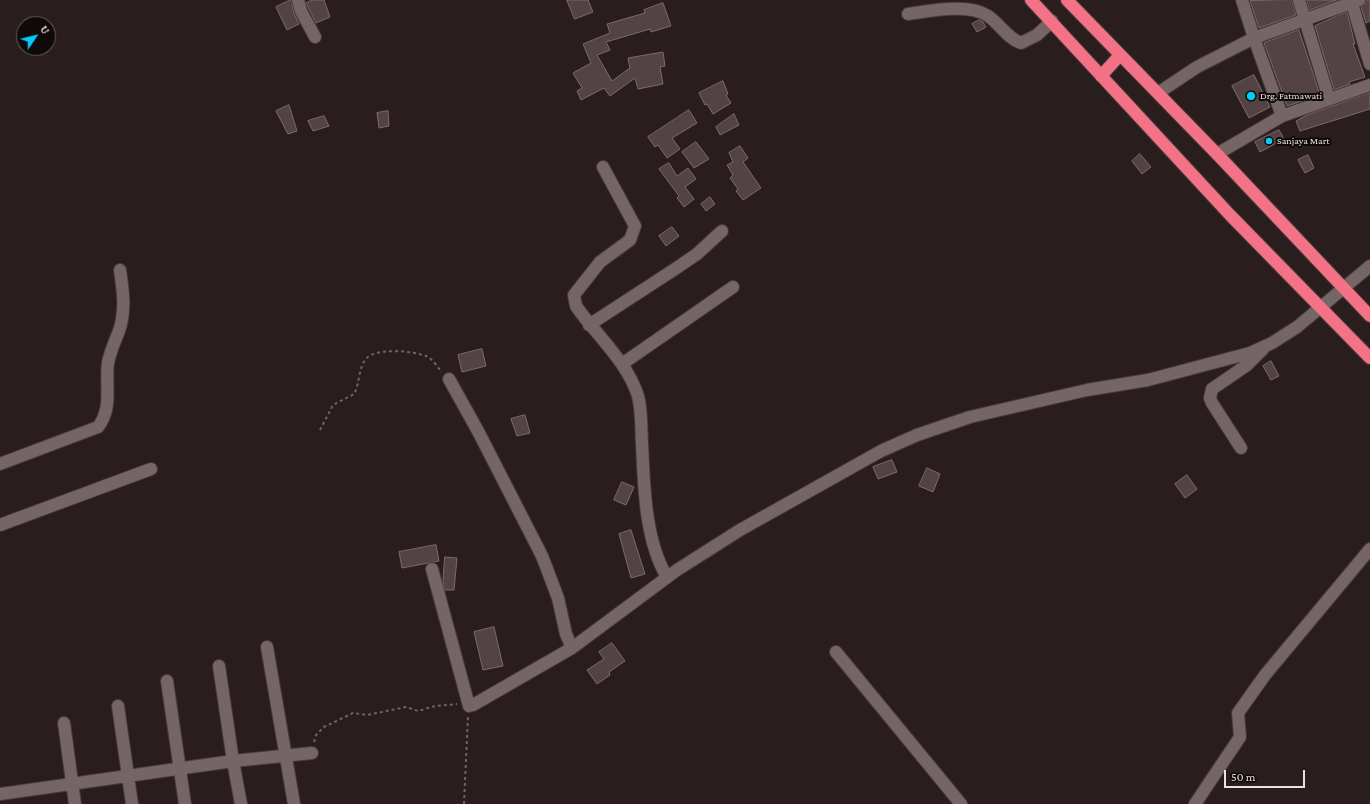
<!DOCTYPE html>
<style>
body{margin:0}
#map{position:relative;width:1370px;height:804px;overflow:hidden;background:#2a1d1e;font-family:"Crimson Pro",serif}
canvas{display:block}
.north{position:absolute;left:16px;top:16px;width:40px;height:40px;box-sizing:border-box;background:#0f0909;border:1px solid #676060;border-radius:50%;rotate:55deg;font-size:11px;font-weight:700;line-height:16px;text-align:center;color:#ebe2e2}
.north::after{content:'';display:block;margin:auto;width:14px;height:18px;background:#05cbf9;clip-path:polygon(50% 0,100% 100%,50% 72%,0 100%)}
.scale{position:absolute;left:1224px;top:770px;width:81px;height:18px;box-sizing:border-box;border:2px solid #ebe2e2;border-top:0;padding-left:5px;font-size:12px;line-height:14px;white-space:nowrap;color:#ebe2e2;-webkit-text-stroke:3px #0f0909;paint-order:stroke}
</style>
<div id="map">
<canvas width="1370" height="804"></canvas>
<div class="north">U</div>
<div class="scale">50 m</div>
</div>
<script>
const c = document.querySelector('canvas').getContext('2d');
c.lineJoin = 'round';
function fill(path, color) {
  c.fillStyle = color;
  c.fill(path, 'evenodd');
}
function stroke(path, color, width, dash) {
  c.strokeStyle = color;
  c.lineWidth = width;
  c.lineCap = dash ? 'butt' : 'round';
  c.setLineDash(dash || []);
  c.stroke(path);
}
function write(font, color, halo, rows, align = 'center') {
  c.font = font + ' "Crimson Pro",serif';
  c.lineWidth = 4;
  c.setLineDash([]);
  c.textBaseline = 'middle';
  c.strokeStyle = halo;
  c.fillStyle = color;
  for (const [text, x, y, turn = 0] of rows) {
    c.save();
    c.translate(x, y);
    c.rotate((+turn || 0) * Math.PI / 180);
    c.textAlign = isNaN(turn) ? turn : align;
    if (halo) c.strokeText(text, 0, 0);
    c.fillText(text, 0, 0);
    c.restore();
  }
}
const building = new Path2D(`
 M291,0l3,13 5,11 -12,6 -11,-23z
 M313,0h11l6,17 -14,6 -10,-20z
 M567,0h21l5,12 -18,7z
 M1292,0l4,15 -37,13 -9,-27z
 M1307,0h30l-27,10z
 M1366,0h4v21l-4,2 -5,-16 4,-3z
 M663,3l8,23 -20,6 -1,-3 -44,13 4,8 -13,5 15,26 18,-13 -2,-10 35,-6 2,14 -5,1 3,17 -25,5 -3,-11 -25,18 -6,-8 -23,12 -4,-9 5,-3 -9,-15 18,-10 -8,-19 27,-11 -3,-9 38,-11 -1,-3z
 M1347,12l8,32h-2l12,33 -16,5 1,2 -16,6 -19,-64z
 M979,20l4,2 3,5 -9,5 -5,-8z
 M1299,30l21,65 -33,11 -23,-63z
 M1254,75l16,32 -21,11 -17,-32z
 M723,81l5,13 -2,1 5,8 -18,11 -6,-10 -2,1 -6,-12z
 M1370,93v16l-70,22 -4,-10 11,-6z
 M289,105l8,26 -9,3 -12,-23z
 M689,110l8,13 -25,15 8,11 -13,9 -9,-13 -3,2 -7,-10z
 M388,111l1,15 -10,2 -2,-15z
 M734,114l5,11 -19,10 -4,-8z
 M324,116l5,10 -16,5 -5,-10z
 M1279,130l5,9 -24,13 -5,-10z
 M696,142l13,17 -15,9 -12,-16z
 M740,146l8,12 -5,4 18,26 -18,12 -7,-9 2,-2 -8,-11 3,-3 -6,-10 6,-3 -4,-9z
 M1140,154l11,13 -9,7 -10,-13z
 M1308,155l6,13 -9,5 -7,-13z
 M669,163l8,13 11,-8 8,11 -11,8 9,12 -10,8 -7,-9 2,-2 -20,-27z
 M710,197l5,7 -9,7 -5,-7z
 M672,227l7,9 -13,10 -7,-10z
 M482,349l4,17 -24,6 -4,-17z
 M1271,361l8,15 -8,4 -8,-14z
 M525,415l5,18 -13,3 -6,-17z
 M892,460l5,12 -19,7 -5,-12z
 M927,468l13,6 -7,18 -14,-6z
 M1187,475l10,14 -12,9 -10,-14z
 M622,482l12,5 -8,18 -12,-5z
 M631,530l14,44 -14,4 -12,-44z
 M436,545l3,16 -37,7 -3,-16z
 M445,557l12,1 -3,32h-9l-2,-8z
 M494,627l9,39 -20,4 -9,-38z
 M612,643l13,18 -16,11 1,3 -13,9 -10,-14 17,-11 -5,-7z`);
fill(building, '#534345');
stroke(building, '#7b6b6c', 1);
const minor = new Path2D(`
 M298,0l3,11 14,26
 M1242,0l12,38 105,-38
 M1299,0l30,99
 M1351,0l19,64
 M908,14c22,-3 61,-11 80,2 12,8 19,22 33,27l16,-8 15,-14
 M1158,93l39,-26 57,-29 28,78
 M1217,154l65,-38 88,-31
 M603,167l32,59 -5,14 -30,22 -26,33 2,11c20,29 51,55 62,90 4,15 3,33 4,48 2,42 3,97 25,133
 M589,325l86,-56 22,-15 25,-23
 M622,364l111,-77
 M449,379l30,54 63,123 16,42 8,36 6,14
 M1241,448l-29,-45 -2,-5 2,-9 35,-24 16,-16
 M0,464l98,-37c15,-19 7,-42 10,-64 2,-11 7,-22 11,-32 7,-21 4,-40 1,-61
 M0,525l151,-56
 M432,569l37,137 4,-1 99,-57 105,-78 63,-40 141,-79 36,-16 53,-18 117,-27 61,-10 102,-27 22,-10 25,-16 73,-61
 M267,647l27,157
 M836,652l125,152
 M219,666l14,95 8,43
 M167,681l18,123
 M118,706l14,98
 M64,723l11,81
 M0,794l233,-33 79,-8
 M1195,804l45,-67 -2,-24 27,-38 105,-126`);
const highway = new Path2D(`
 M1031,0l199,215 140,143
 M1067,0l150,154 153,162
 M1101,76l19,-21`);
stroke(minor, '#463c3c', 14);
stroke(highway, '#463c3c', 14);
stroke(new Path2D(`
 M320,430l13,-25 21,-11c6,-10 4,-26 12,-35 10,-12 47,-8 60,-3 7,3 11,11 16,16
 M314,742l2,-7 8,-8 29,-14 14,2 39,-8 12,4 17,-5 22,-2
 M464,804l4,-88`), '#6f6364', 2, [3, 3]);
stroke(minor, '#756566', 12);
stroke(highway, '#f37286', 12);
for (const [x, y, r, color] of [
 [1251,96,5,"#05cbf9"],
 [1269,141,4,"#05cbf9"]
]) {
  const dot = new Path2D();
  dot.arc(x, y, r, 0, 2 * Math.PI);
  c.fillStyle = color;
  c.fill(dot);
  stroke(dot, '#0f0909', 1.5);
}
write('10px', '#ebe2e2', '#0f0909', [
 ["Drg. Fatmawati",1260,96],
 ["Sanjaya Mart",1277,141]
], 'left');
</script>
